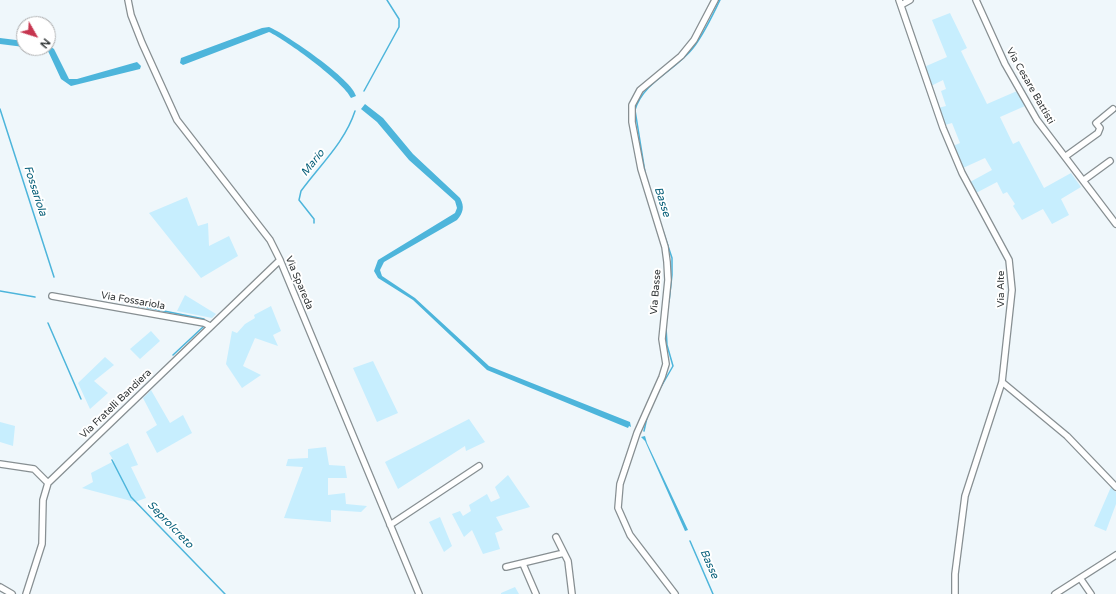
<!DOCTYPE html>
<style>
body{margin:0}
#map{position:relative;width:1116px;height:594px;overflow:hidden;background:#eff7fb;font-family:"Varela Round",sans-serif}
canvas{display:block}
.north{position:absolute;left:16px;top:16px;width:40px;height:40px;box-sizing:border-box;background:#fff;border:1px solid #adaeaf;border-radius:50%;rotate:129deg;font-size:11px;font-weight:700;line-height:16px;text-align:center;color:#313536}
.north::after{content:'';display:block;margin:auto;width:14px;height:18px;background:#c6354f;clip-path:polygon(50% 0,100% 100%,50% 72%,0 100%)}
</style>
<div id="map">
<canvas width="1116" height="594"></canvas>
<div class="north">N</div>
</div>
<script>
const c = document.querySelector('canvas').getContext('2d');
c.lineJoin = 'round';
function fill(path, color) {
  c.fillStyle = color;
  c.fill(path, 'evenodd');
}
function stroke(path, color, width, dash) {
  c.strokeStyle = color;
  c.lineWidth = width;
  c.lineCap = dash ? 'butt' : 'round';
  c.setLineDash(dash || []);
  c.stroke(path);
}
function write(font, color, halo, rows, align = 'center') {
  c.font = font + ' "Varela Round",sans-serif';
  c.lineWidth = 4;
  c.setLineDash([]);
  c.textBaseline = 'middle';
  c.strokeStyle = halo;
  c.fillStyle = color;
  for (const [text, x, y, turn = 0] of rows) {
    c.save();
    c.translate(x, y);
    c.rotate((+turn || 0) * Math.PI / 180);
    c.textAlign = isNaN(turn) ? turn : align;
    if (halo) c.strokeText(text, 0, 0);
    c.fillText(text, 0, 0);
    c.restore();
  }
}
fill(new Path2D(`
 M950,13l17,35 -6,3 26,53 30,-13 8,15 -25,11 13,27 6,-3 25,47 27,-15 10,14 -20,12 8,16 -17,9 -9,-15 -21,11 -9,-14 2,-2 -8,-12 -4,2 -6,-12 -21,11 -6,-11 22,-12 -7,-12 -22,10 -10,-22 7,-3 -8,-20 -7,2 -7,-17 8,-2 -5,-15 5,-2 -3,-9 -12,6 -7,-19 23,-10 -15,-37z
 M187,197l11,29 10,-3 1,23 20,-10 9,20 -37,22 -52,-65z
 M185,295l31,19 -4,4 -35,-7z
 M271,306l10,25 -8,4 5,11 -23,-8 -12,28 18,9 -19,13 -16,-24 6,-33 5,2 8,-9 10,-6 -1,-3z
 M151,331l9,10 -20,18 -10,-10z
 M105,357l9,8 -20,16 14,12 -18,16 -12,-26z
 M373,361l25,52 -21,9 -24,-54z
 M151,390l19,33 13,-8 9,18 -35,20 -11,-21 11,-7 -14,-27z
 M469,419l16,23 -19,9 -1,-5 -67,43 -13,-27z
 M0,422l15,4 -2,20 -13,-4z
 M128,443l10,22 -7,2 15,31 -11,4 -53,-14 11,-6 -2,-9 23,-12 -5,-8z
 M326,447l3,18 16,1 2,12h-19v17l17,-2 1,11 21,2 -6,6 -30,-2v12l-47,-4 19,-51 -17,-1 2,-7 20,-1v-9z
 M508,475l22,32 -34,10 7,13 -8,3 5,16 -17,5 -11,-24 -8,7 -12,-23 8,-3 3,5 8,-5 -2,-6 18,-11 4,8 9,-4 -5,-11z
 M1111,487l5,5v12l-10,27 -12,-5z
 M440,517l12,29 -8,6 -15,-30z
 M515,587l4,7h-18v-1z`), '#c7eefe');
fill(new Path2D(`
 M269,27c17,7 84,53 87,69l-5,2c-7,-16 -65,-58 -82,-66l-86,33 -3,-2 1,-5 81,-30z
 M0,38l24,3v6l-24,-3z
 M48,45l6,4 15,30h8l60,-17 4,4 -1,3 -69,17 -10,-7 -13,-28 -19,-3h19z
 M365,104l18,14 30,36 47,44c5,9 3,15 -3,22l-73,42 -4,8 2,6 33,22 74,68 141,56 1,5 -2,-1 -1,2 -141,-58 -74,-70 -35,-22 -4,-7 4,-11 77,-47 2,-5 -2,-7 -46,-41 -32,-38 -16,-13z
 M645,436l2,7 41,87 -3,1 -40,-90 -4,-4z`), '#4db5db');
stroke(new Path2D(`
 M364,91l35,-64v-8l-12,-19
 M0,109l54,168
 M645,172l-10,-62c8,-28 41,-40 58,-62 11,-14 19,-32 27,-48
 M660,222l12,36v17l-3,27
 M314,223v-4l-15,-19 2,-9c19,-26 44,-49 54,-80
 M0,291l35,6
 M132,300l7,6 65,13
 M48,323l33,76
 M173,355l30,-28
 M658,392l15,-26 -6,-21 -1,-18
 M644,431l4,-18
 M112,460l19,37 94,97
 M690,541l23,53`), '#4db5db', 1.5);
const minor = new Path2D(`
 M128,0l3,15 11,28 35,77 93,120 10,20 139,334
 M899,0l44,128 19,45 47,87 3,30 -10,92 -37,114 -10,78v20
 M976,0l29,64 32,56 79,104
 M901,5l9,-5
 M1066,156l32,-23 2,-5 -4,-5 17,-14
 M1084,180l26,-19
 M52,296l152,27 6,3
 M1002,382l65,54 49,51
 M0,464l34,5 14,14
 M390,525l89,-59
 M556,537l12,24 4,33
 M523,564l13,30
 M506,567l58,-14
 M1080,578l11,16
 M0,587l12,7
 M26,594l16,-50 1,-44 5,-17 232,-223
 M675,594l-45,-59 -12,-27 2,-24 17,-51 25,-56 4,-13 -4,-25 6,-59 -1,-18 -2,-15 -24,-78 -9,-47v-17l8,-15 41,-34 13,-16 21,-40
 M1055,594l61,-39`);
stroke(minor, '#878f92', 8);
stroke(minor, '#fff', 5.5);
write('10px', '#313536', '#fff', [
 ["Via Cesare Battisti",1030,86,60],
 ["Via Spareda",299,283,67],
 ["Via Alte",1001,289,-90],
 ["Via Basse",656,292,-85],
 ["Via Fossariola",133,301,10],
 ["Via Fratelli Bandiera",116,404,-44]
]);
write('italic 11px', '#075f79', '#fff', [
 ["Mario",313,163,-51],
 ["Fossariola",35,191,72],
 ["Basse",662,202,72],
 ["Seprolcreto",170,525,46],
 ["Basse",709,564,66]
]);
</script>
